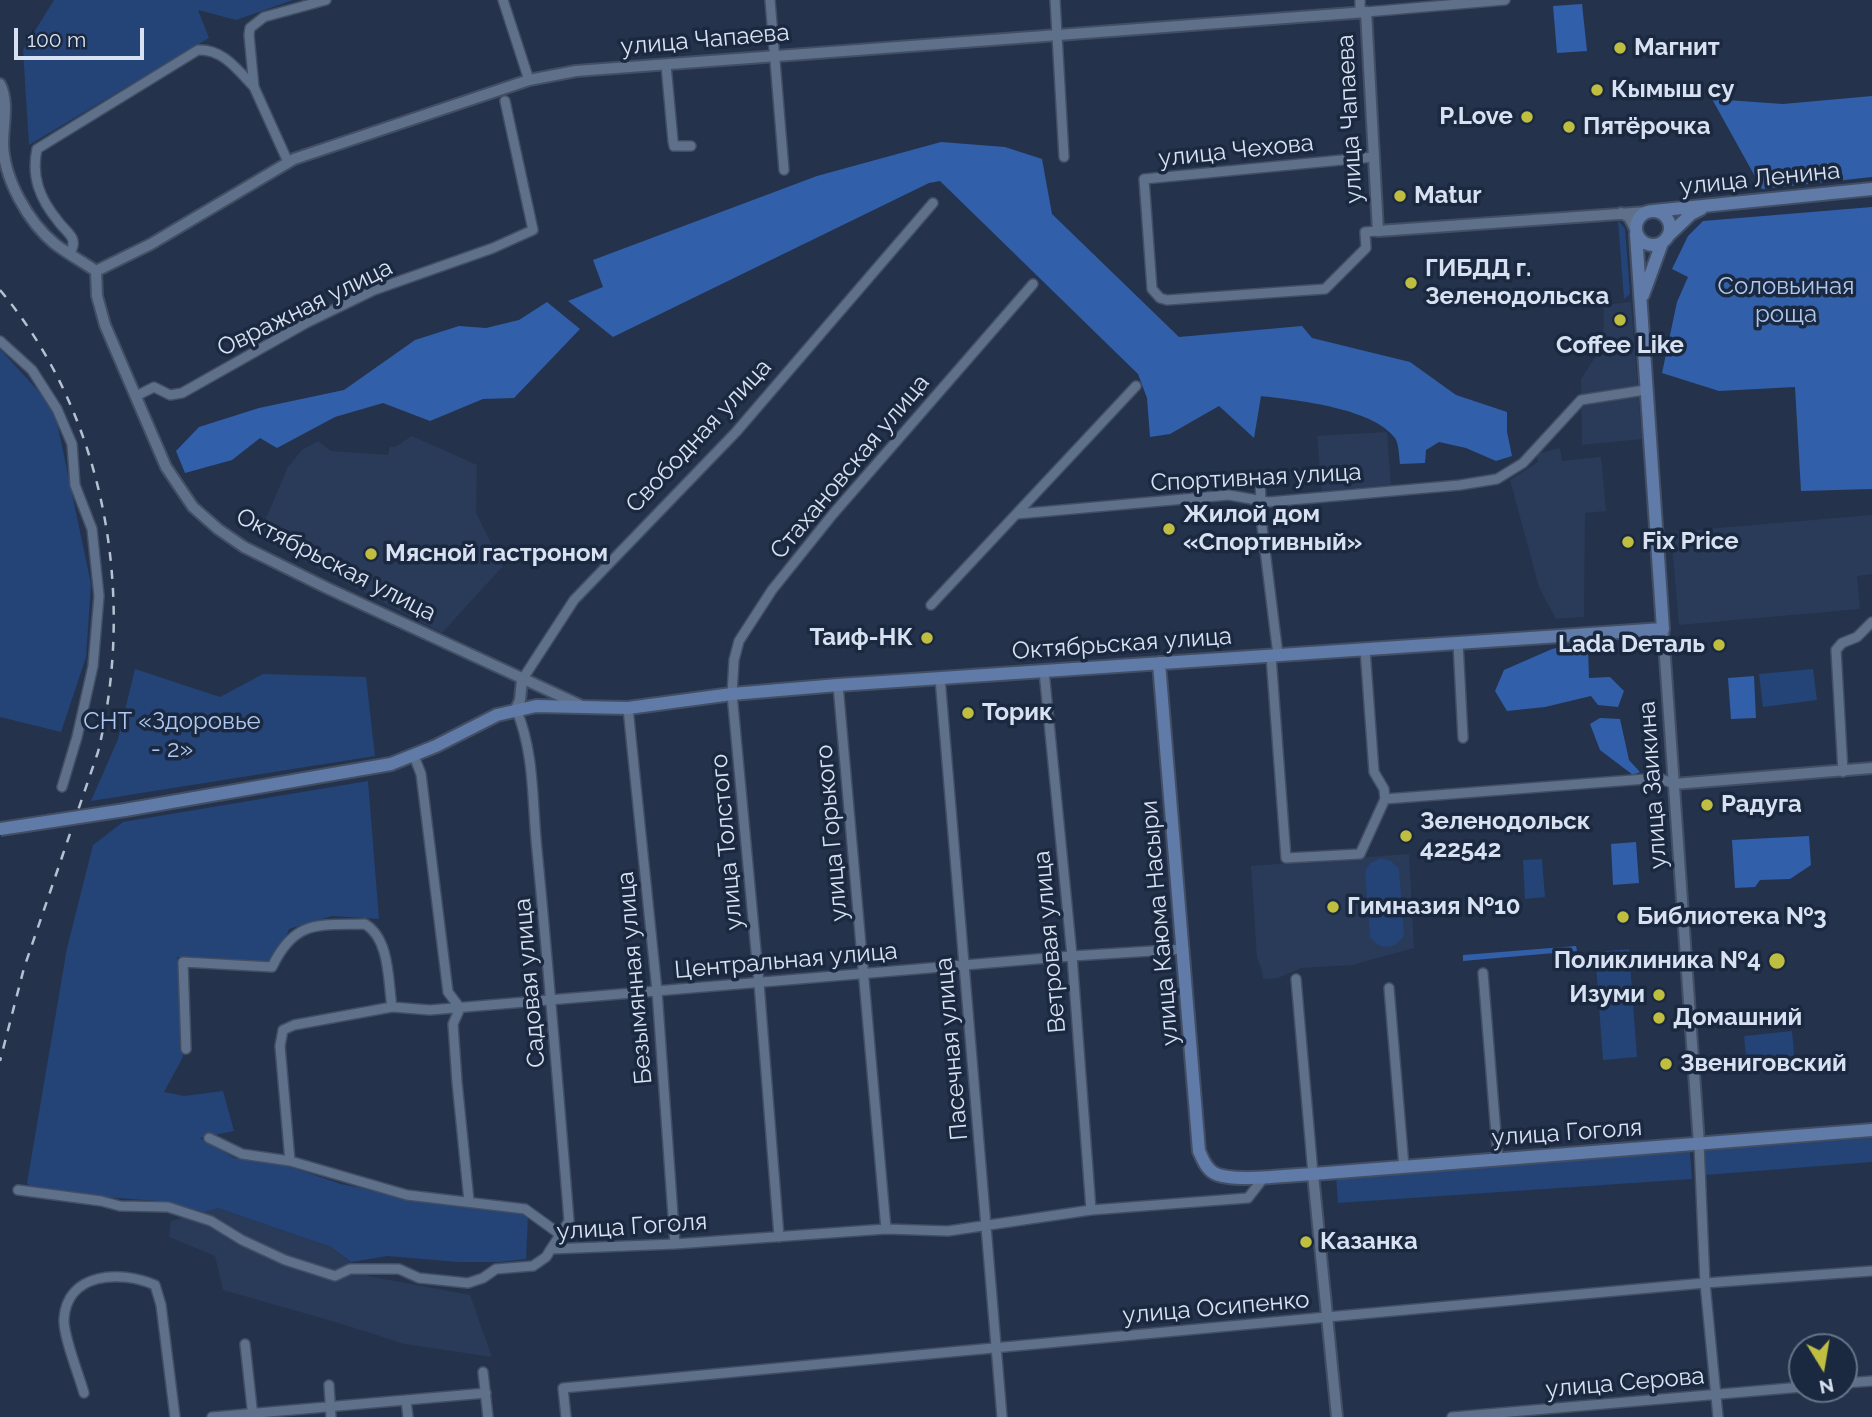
<!DOCTYPE html>
<meta charset="utf-8">
<style>
body{margin:0}
#map{position:relative;width:1872px;height:1417px;overflow:hidden;background:#24334b;font-family:Raleway,sans-serif}
canvas{display:block}
.north{position:absolute;left:1788px;top:1333px;width:70px;height:70px;box-sizing:border-box;background:#1b2940;border:2px solid #667387;border-radius:50%;rotate:169deg;font-size:19px;font-weight:700;line-height:28px;text-align:center;color:#d7e1f1}
.north::after{content:'';display:block;margin:auto;width:24px;height:32px;background:#bfbe41;clip-path:polygon(50% 0,100% 100%,50% 72%,0 100%)}
.scale{position:absolute;left:14px;top:28px;width:130px;height:32px;box-sizing:border-box;border:4px solid #d7e1f1;border-top:0;padding-left:9px;font-size:21px;line-height:24px;white-space:nowrap;color:#d7e1f1;-webkit-text-stroke:5px #1b2940;paint-order:stroke}
</style>
<div id="map">
<canvas width="1872" height="1417"></canvas>
<div class="north">N</div>
<div class="scale">100 m</div>
</div>
<script>
const c = document.querySelector('canvas').getContext('2d');
c.lineJoin = 'round';
function fill(path, color) {
  c.fillStyle = color;
  c.fill(path, 'evenodd');
}
function stroke(path, color, width, dash) {
  c.strokeStyle = color;
  c.lineWidth = width;
  c.lineCap = dash ? 'butt' : 'round';
  c.setLineDash(dash || []);
  c.stroke(path);
}
function write(font, color, halo, rows, align = 'center') {
  c.font = font + ' Raleway,sans-serif';
  c.lineWidth = 7;
  c.setLineDash([]);
  c.textBaseline = 'middle';
  c.strokeStyle = halo;
  c.fillStyle = color;
  for (const [text, x, y, turn = 0] of rows) {
    c.save();
    c.translate(x, y);
    c.rotate((+turn || 0) * Math.PI / 180);
    c.textAlign = isNaN(turn) ? turn : align;
    if (halo) c.strokeText(text, 0, 0);
    c.fillText(text, 0, 0);
    c.restore();
  }
}
fill(new Path2D(`
 M1631,302l11,137 -60,6 -1,-66 22,-34 1,-40z
 M1387,432l4,53 -69,6 -5,-55z
 M412,436l65,29 -1,48 27,53 -61,67 -184,-96 30,-70 14,-17 16,-9 13,10 57,4 2,-8h5z
 M1560,448l2,13 39,-4 5,54 -21,2 -1,104 -28,2 -17,-32 -29,-107 28,-18 -1,-8z
 M1872,515v59l-15,2 3,33 -181,16 -8,-93z
 M1409,854l5,94 -62,17 -51,3 -23,10 -15,1 -1,-9 -5,-12 -6,-92z
 M218,1208l113,39 37,29 102,19 22,62 -87,-13 -73,-23 -109,-31 -8,-34 -46,-19 2,-16z`), '#293b59');
fill(new Path2D(`
 M54,0h239l-57,20 -38,-10 11,28 -180,107 -6,-95z
 M1618,220l7,9 5,65 -6,5z
 M0,349l54,59 37,176 -5,73 -25,75 -61,-15z
 M135,669l85,28 43,-23 103,3 9,79 -284,45 27,-62z
 M1813,669l4,31 -54,7 -4,-33z
 M368,781l11,138 -47,-3 -43,13 -13,35 -99,-7 6,100 -19,35 20,4 39,-5 11,40 -34,7 34,20 50,7 57,19 84,17 86,9 17,6 -2,43 -27,3h-41l-70,-6 -37,6 -20,-15 -113,-39 -14,4 -46,-11 -123,-9 -8,-9 40,-235 26,-103 30,-23z
 M1381,858l10,3 8,8 5,65c-6,16 -25,17 -34,3l-5,-65 5,-9z
 M1542,859l3,38 -20,2 -2,-39z
 M1629,949l8,108 -34,3 -8,-108z
 M1792,1031l3,33 -48,2 -3,-30z
 M1872,1138v24l-167,13 -2,-24z
 M1690,1152l2,27 -354,24 -2,-27z`), '#244376');
fill(new Path2D(`
 M1582,4l5,47 -30,2 -4,-47z
 M1872,96v81l-110,12 -50,-90 71,5z
 M941,142l64,5 37,12 10,55 127,123 123,-11 10,12 98,24 46,33 51,17v20l5,24 -16,5 -30,-13 -27,-6 -13,8 -1,13 -25,1c-1,-8 -1,-20 -5,-26 -22,-30 -99,-38 -134,-42l-7,42 -35,-32 -49,28 -20,3 -3,-39 -9,-24 -198,-193 -11,2 -316,154 -45,-36 35,-14 -10,-27 224,-84z
 M1872,207v282l-71,2 -6,-104 -76,4 -57,-18 15,-71 11,-25 -16,-8 16,-33 15,-15z
 M547,302l33,27 -66,69 -31,1 -53,22 -47,-18 -48,14 -58,31 -17,-10 -28,22 -47,13 -9,-22 23,-24 60,-19 85,-18 71,-50 44,-14 27,2 33,-8z
 M1577,643l11,7 1,28 21,-1 14,14 -6,16 -20,-2 -7,-9 -46,11 -38,4 -12,-20 9,-21 48,-21z
 M1754,676l2,42 -25,1 -3,-41z
 M1600,718l20,1 9,41 11,12 -7,3 -33,-25 -10,-26z
 M1809,836l2,29 -21,14 -30,1 -5,7 -20,1 -3,-48z
 M1636,842l3,41 -26,2 -2,-41z
 M1576,946l1,5 -114,10v-6z`), '#325fa9');
const minor = new Path2D(`
 M503,0l26,80
 M770,0l14,170
 M1055,0l9,157
 M1360,0v12
 M1366,12l139,-12
 M666,65l7,76 1,5h17
 M1373,157l-229,22 8,110 8,9 7,2 158,-11 41,-41 -1,-16 13,-1
 M288,162l-34,-75 -5,-52 1,-7 14,-11 62,-17
 M70,254c2,-5 5,-10 2,-16 -3,-6 -10,-11 -14,-17 -18,-22 -27,-44 -21,-72l161,-99c25,-1 39,19 56,37
 M0,341l32,29 25,39 15,35 3,41 17,44 7,67 -6,70 -16,71 -15,50
 M136,396l18,-9 16,8 12,-2 124,-70 68,-33 119,-42 40,-18 -28,-129
 M1260,479l2,47 16,129
 M1017,514l212,-19 39,7 192,-17 37,-6 26,-16 58,-63 64,-10
 M931,605l205,-219
 M1458,643l5,95
 M1271,656l15,202 74,-4 25,-55 -1,-10 -10,-17 -9,-123
 M1044,671l28,285 19,254
 M940,678l62,739
 M522,680l52,-80 162,-168 197,-229
 M838,685l48,544
 M628,708l29,283 18,253
 M516,709c19,44 16,95 21,141 12,124 22,247 32,371l-18,28
 M414,756l7,18 27,218 12,16 -7,16 4,58 12,119
 M1843,772l-7,-122 6,-7 15,-6 15,-15
 M1385,799l274,-21 15,6
 M1483,973l15,186
 M1296,979l17,195
 M1389,988l15,179
 M186,1049l-3,-87 89,5c23,-48 47,-42 93,-43 25,15 23,57 27,83
 M209,1138l33,16 48,7 117,34 118,14 36,26
 M1699,1144l6,139 13,134
 M290,1161l-10,-115 3,-16 11,-5 98,-18 38,3 642,-54 112,-7
 M18,1190l83,11 19,5 48,1 43,14 31,19 43,20 50,16 15,-7h49l20,9 49,5 15,-5 13,-9 37,-3 13,-9 5,-8 124,-5 211,-15 62,2 143,-21 157,-12 17,-22
 M779,1237l-20,-254 -27,-289 2,-34 5,-19 33,-51 61,-76 200,-230
 M245,1344l8,73
 M483,1372l5,45
 M1844,1383l28,-2
 M329,1385l2,32
 M84,1393c-5,-18 -21,-57 -20,-74 3,-47 57,-49 91,-34l6,20 14,112
 M406,1400l2,17
 M212,1417l274,-24
 M566,1417l-3,-29 764,-71 378,-34 167,-12
 M1452,1417l350,-30`);
const tertiary = new Path2D(`
 M0,84c9,17 3,41 3,60 1,35 25,78 52,100 13,10 28,18 41,27
 M1621,213l8,4 6,12
 M96,271l55,-27 143,-85 235,-79 47,-9 790,-59 12,219 269,-19
 M96,271l1,25 8,29 61,142 27,40 25,22 26,18 83,41 253,117
 M1663,629l36,515
 M516,709l4,-9 2,-20
 M1674,784l198,-16
 M1313,1174l24,243`);
const secondary = new Path2D(`
 M1636 228a17 17 0 1 1 34 0a17 17 0 1 1-34 0Z
 M1653,211l219,-22
 M1669,235l22,-21 10,-5
 M1643,295l19,-52
 M1159,663l40,488c4,9 7,17 15,22 17,10 77,2 99,1l559,-44
 M125,810l266,-46 45,-18 61,-31 39,-9 92,2 104,-14 106,-9 825,-56 -27,-395`);
stroke(minor, '#424e63', 12);
stroke(tertiary, '#424e63', 14);
stroke(secondary, '#424e63', 16);
stroke(minor, '#5f708b', 9);
stroke(tertiary, '#5f708b', 10);
stroke(secondary, '#607ba8', 12);
stroke(new Path2D(`
 M0,290c106,126 136,306 98,462l-74,216 -24,93`), '#b5c0d1', 2.5, [9, 9]);
const secondaryBridge = new Path2D(`
 M0,829l125,-19`);
stroke(secondaryBridge, '#424e63', 16, []);
stroke(secondaryBridge, '#607ba8', 12);
for (const [x, y, r, color] of [
 [1620,48,7,"#bfbe41"],
 [1597,90,7,"#bfbe41"],
 [1527,117,7,"#bfbe41"],
 [1569,127,7,"#bfbe41"],
 [1400,196,7,"#bfbe41"],
 [1411,283,7,"#bfbe41"],
 [1620,320,7,"#bfbe41"],
 [1169,529,7,"#bfbe41"],
 [1628,542,7,"#bfbe41"],
 [371,554,7,"#bfbe41"],
 [927,638,7,"#bfbe41"],
 [1719,645,7,"#bfbe41"],
 [968,713,7,"#bfbe41"],
 [1707,805,7,"#bfbe41"],
 [1406,836,7,"#bfbe41"],
 [1333,907,7,"#bfbe41"],
 [1623,917,7,"#bfbe41"],
 [1777,961,9,"#bfbe41"],
 [1659,995,7,"#bfbe41"],
 [1659,1018,7,"#bfbe41"],
 [1666,1064,7,"#bfbe41"],
 [1306,1242,7,"#bfbe41"]
]) {
  const dot = new Path2D();
  dot.arc(x, y, r, 0, 2 * Math.PI);
  c.fillStyle = color;
  c.fill(dot);
  stroke(dot, '#1b2940', 2.5);
}
write('24px', '#d7e1f1', '#1b2940', [
 ["улица Чапаева",705,40,-5],
 ["улица Чапаева",1350,119,-93],
 ["улица Чехова",1236,151,-6],
 ["улица Ленина",1760,179,-6],
 ["Овражная улица",305,308,-26],
 ["Свободная улица",699,436,-47],
 ["Стахановская улица",850,467,-50],
 ["Спортивная улица",1256,478,-3],
 ["Октябрьская улица",336,565,27],
 ["Октябрьская улица",1122,644,-4],
 ["улица Заикина",1653,785,-94],
 ["улица Горького",832,833,-95],
 ["улица Толстого",727,842,-95],
 ["улица Каюма Насыри",1160,923,-95],
 ["Ветровая улица",1050,942,-95],
 ["Центральная улица",786,961,-5],
 ["Безымянная улица",635,978,-95],
 ["Садовая улица",530,983,-95],
 ["Пасечная улица",952,1049,-95],
 ["улица Гоголя",1567,1133,-4],
 ["улица Гоголя",632,1227,-4],
 ["улица Осипенко",1216,1308,-5],
 ["улица Серова",1625,1383,-5]
]);
write('bold 24px', '#d7e1f1', '#1b2940', [
 ["Магнит",1634,48],
 ["Кымыш су",1611,90],
 ["P.Love",1513,117,"right"],
 ["Пятёрочка",1583,127],
 ["Matur",1414,196],
 ["ГИБДД г.",1425,269],
 ["Зеленодольска",1425,297],
 ["Coffee Like",1620,346,"center"],
 ["Жилой дом",1183,515],
 ["«Спортивный»",1183,543],
 ["Fix Price",1642,542],
 ["Мясной гастроном",385,554],
 ["Таиф-НК",913,638,"right"],
 ["Lada Dеталь",1705,645,"right"],
 ["Торик",982,713],
 ["Радуга",1721,805],
 ["Зеленодольск",1420,822],
 ["422542",1420,850],
 ["Гимназия №10",1347,907],
 ["Библиотека №3",1637,917],
 ["Поликлиника №4",1761,961,"right"],
 ["Изуми",1645,995,"right"],
 ["Домашний",1673,1018],
 ["Звениговский",1680,1064],
 ["Казанка",1320,1242]
], 'left');
write('24px', '#afc8f1', '#1b2940', [
 ["Соловьиная",1786,287],
 ["роща",1786,315],
 ["СНТ «Здоровье",172,722],
 ["- 2»",172,750]
]);
</script>
